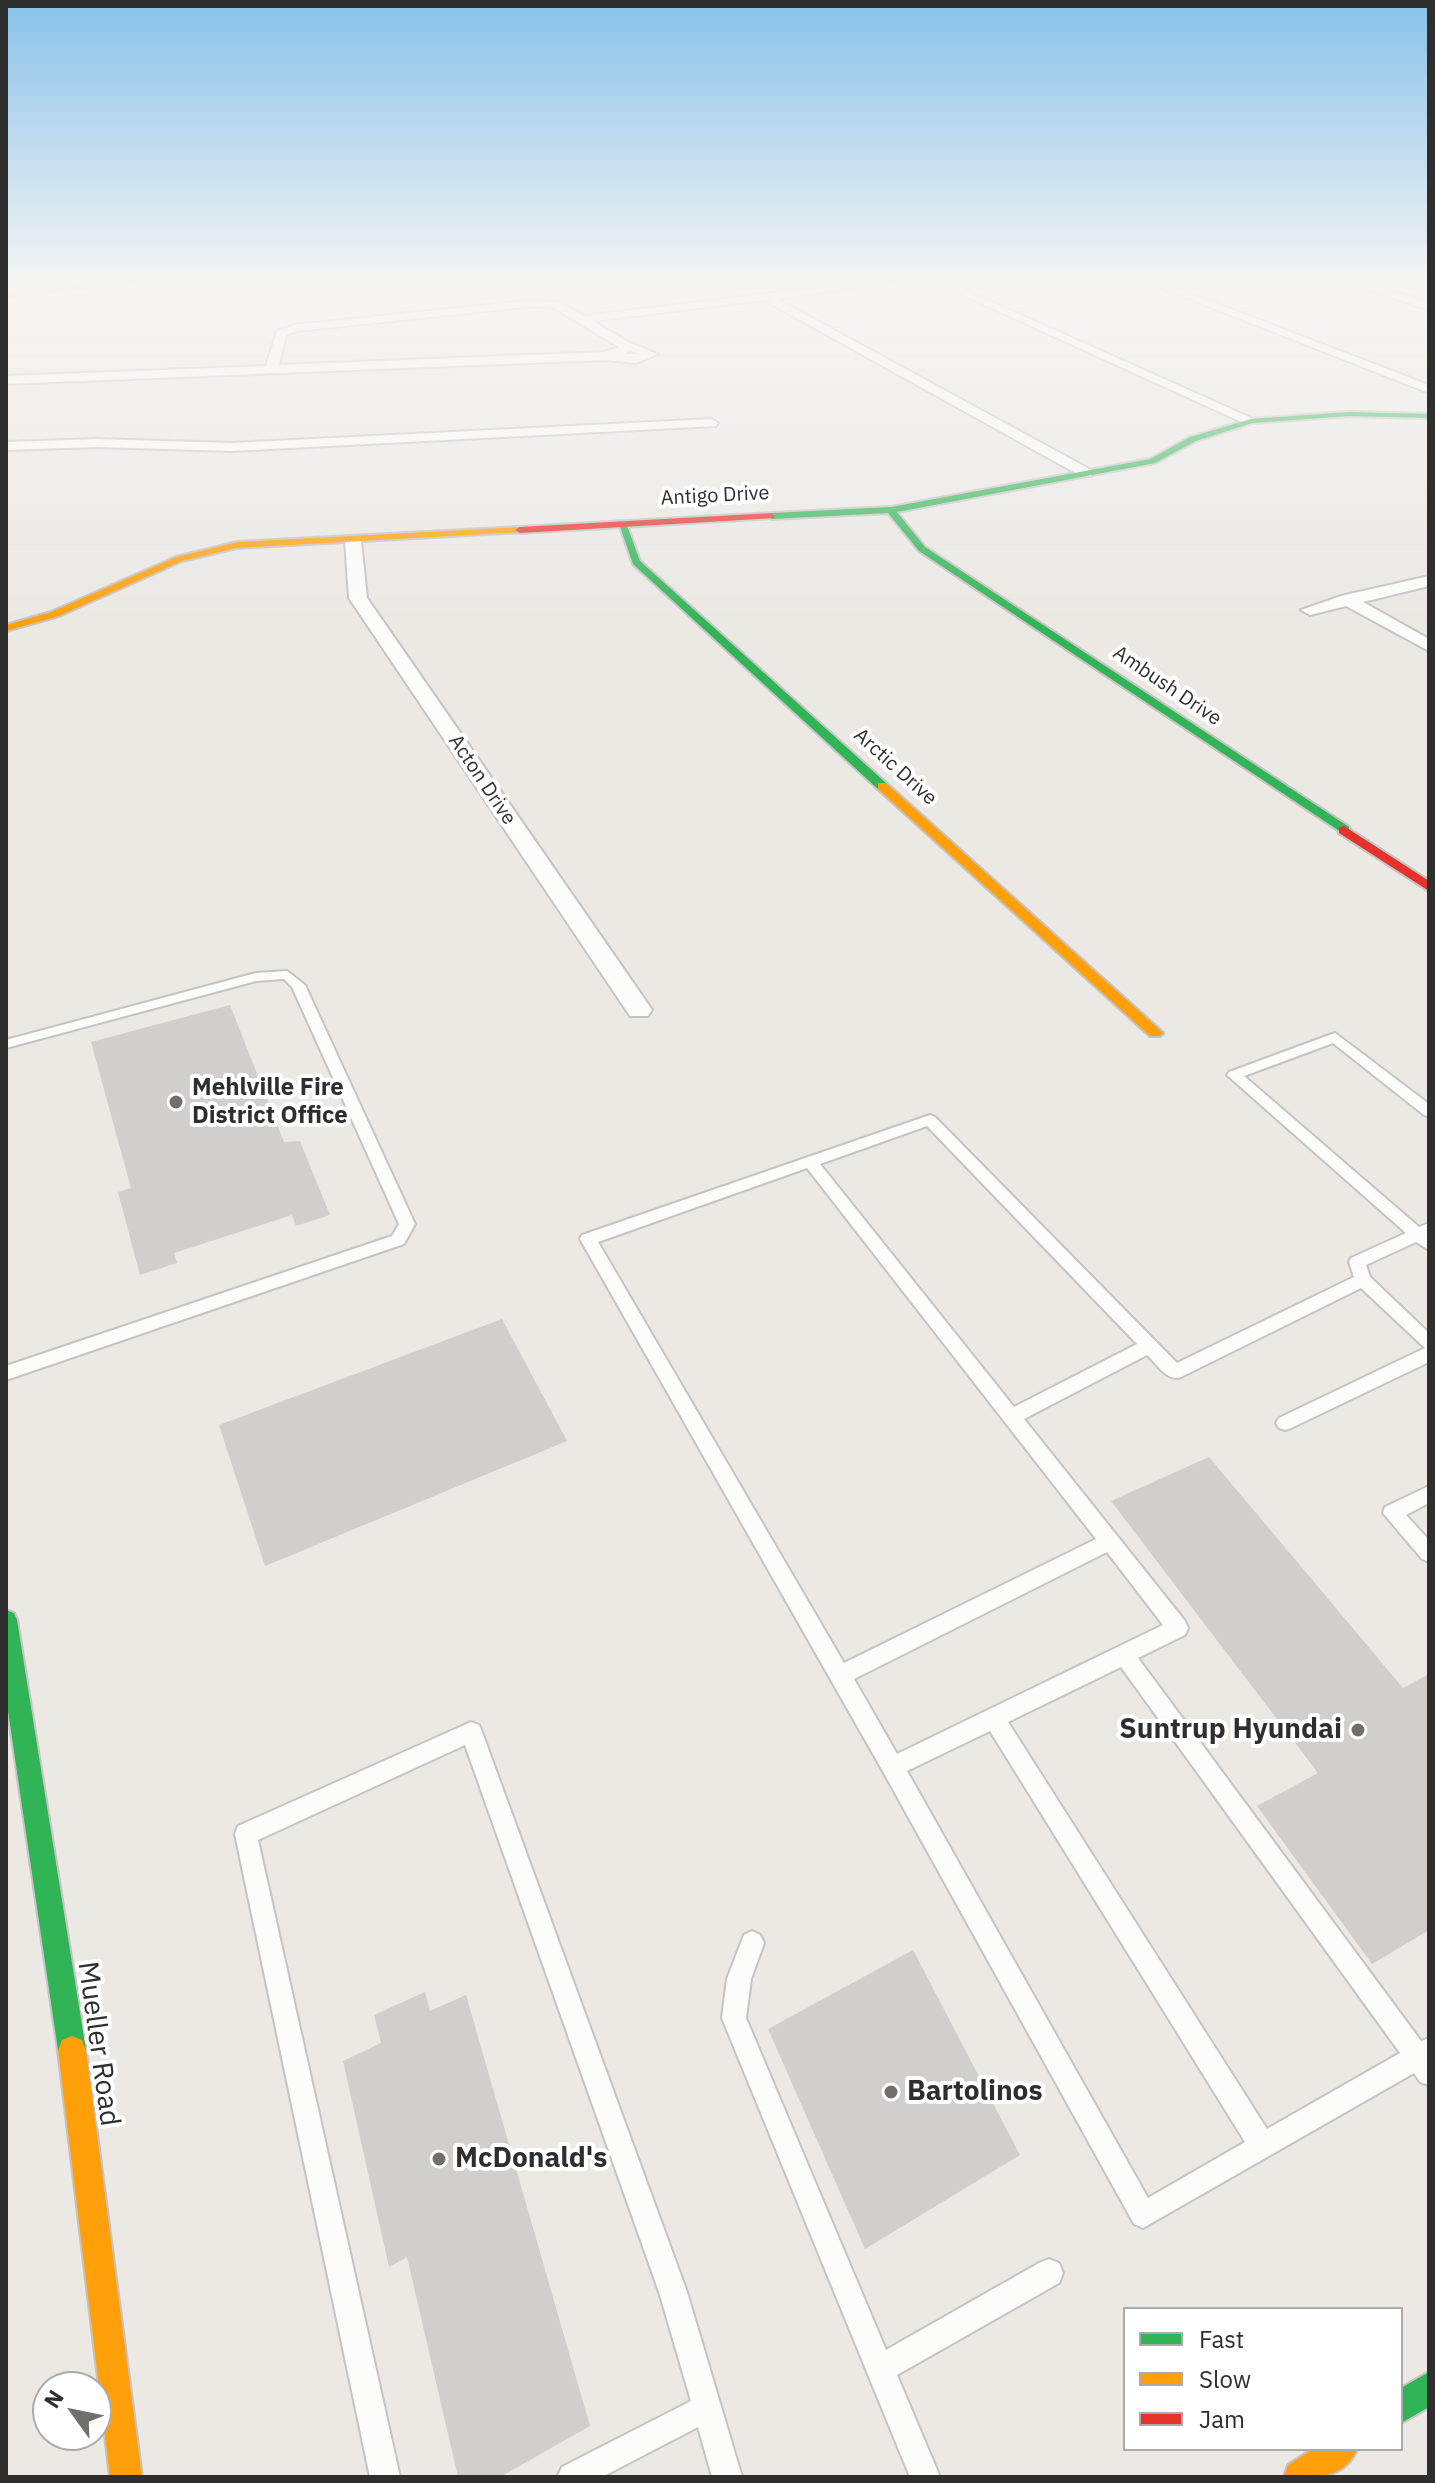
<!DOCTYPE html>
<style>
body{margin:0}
#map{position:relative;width:1435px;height:2483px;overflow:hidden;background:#ece8e4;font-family:"IBM Plex Sans",sans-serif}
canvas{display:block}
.frame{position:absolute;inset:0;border:8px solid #2e2e2e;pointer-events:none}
.legend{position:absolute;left:1123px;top:2307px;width:280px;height:144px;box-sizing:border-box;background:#fff;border:2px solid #ababab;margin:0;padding:10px 14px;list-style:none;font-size:24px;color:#2e2e2e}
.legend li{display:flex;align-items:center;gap:16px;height:40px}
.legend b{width:40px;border:2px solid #ababab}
.north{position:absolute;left:32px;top:2371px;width:80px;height:80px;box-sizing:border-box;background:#fff;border:2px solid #ababab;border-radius:50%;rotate:303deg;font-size:22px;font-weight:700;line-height:32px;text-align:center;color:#2e2e2e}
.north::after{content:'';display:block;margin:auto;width:28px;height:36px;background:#706f6e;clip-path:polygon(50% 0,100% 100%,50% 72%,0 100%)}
</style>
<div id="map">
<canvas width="1435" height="2483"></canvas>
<div class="frame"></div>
<ul class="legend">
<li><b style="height:10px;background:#30b455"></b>Fast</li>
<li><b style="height:10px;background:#ff9f0a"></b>Slow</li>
<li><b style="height:10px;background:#e5322d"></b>Jam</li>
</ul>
<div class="north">N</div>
</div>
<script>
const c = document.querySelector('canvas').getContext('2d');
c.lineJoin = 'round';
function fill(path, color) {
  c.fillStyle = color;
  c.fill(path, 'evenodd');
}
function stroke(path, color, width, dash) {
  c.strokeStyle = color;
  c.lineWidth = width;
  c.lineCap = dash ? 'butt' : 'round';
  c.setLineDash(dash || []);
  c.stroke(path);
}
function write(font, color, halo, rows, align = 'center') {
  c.font = font + ' "IBM Plex Sans",sans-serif';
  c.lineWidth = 8;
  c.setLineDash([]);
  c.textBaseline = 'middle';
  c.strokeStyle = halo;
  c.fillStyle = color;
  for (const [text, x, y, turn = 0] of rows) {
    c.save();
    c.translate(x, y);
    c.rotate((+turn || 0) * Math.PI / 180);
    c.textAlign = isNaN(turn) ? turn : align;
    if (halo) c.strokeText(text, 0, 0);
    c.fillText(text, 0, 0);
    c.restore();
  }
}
fill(new Path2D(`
 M230,1005l54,137 16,-1 30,74 -34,11 -4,-11 -118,38 3,10 -37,12 -22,-83 13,-4 -40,-146z
 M502,1319l65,122 -302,125 -46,-141z
 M1209,1457l194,231 26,-14v256l-57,34 -115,-158 61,-33 -207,-272z
 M913,1950l107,205 -155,94 -97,-220z
 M425,1992l5,19 36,-16 124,431 -90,51h-42l-51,-220 -18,10 -46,-206 38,-18 -7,-28z`), '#d1cecb');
const lane = new Path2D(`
 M287,971l18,14 110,239 -11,20 -398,136v-14l386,-130 7,-12 -107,-237 -8,-8 -28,2 -250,67v-8l250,-67z
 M1335,1033l94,71v13l-5,-2 -91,-72 -89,33 175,151 10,-4v27l-13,-8 -50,23 4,12 59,56v29l-138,66 -6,2 -6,-2 -3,-5 3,-5 146,-70 -64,-60 -180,89c-14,5 -24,-13 -34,-22l-123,64 161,202 3,7 -3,7 -47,23 283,383 8,-3v47l-9,-3 -6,-9 -271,155 -9,-4 -249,-449 -305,-536 2,-4 348,-120 5,2 242,246 177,-86 -5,-15 2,-4 55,-25 -179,-158 2,-3zM927,1126l210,218 -123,63 -194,-243zM807,1168l289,371 -252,124 -246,-421zM1107,1552l56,73 -266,129 -43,-75zM1121,1667l279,386 -133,76 -259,-407zM990,1731l255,411 -97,56 -241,-427z
 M1429,1486v17l-23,12 23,25v22l-7,-3 -39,-46 2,-6z
 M471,1722l8,3 3,7 205,560 55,185h-30l-14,-50 -96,50h-45l5,-10 129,-66 -32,-109 -194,-547 -207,95 142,637h-30l-135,-643 3,-8z
 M752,1931l8,4 4,8 -13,36 -5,39 140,332 153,-87 10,-4 10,4 4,10 -4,10 -162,92 43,102h-30l-188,-459 5,-39 17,-44z`);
const street = new Path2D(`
 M870,281h28l-121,18 314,171v6h-10l-317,-176 -171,21 37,22 28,11 -22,9 -31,-3 -599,24v-8l260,-10 11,-35 18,-6 240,-25 26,3 23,13zM535,306l19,2 65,39 -15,5 -325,13 7,-30 11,-4zM629,351l10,3h-14z
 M932,281h13l313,140 -12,3z
 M1144,281h14l271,104v8z
 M1344,281h14l71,22v7z
 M711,419l7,4 -2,3 -484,25 -135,-4 -91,3v-8l91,-3 135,4z
 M353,536l8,5 6,57 281,406 4,6 -4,6h-18l-281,-418 -4,-57z
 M1429,576v10l-66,16 66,37v12l-83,-45 -36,9 -9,-5 40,-14z`);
const fast = new Path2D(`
 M1349,412l80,2v4l-80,-2 -97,7 -56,18 -41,22 -258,49 28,35 424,280v6l-5,1 -425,-283 -31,-38 -116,6 -5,-3 5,-3 119,-6 259,-48 40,-22 61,-18z
 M618,521l8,2 14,38 246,222v6h-8l-245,-225z
 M6,1610l8,3 3,7 69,430 -4,10 -10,4 -10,-4 -4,-10 -52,-353z
 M1429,2372v35l-28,16v-35z`);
const slow = new Path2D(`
 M126,281h17l-137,16v-4z
 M520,527l3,1v4l-286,16 -55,13 -123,55 -53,15v-6l45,-13 125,-55 61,-15z
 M878,783h8l274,247 3,3 -3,3h-10l-272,-247z
 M72,2036l10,4 4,10 56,427h-32l-52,-427 4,-10z
 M1313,2449h44c-13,32 -44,28 -73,28l4,-12z`);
const jam = new Path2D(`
 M772,513l3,5 -255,15 -5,-3 5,-3z
 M1344,826l85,55v10l-90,-58v-6z`);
stroke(lane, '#c5c4c5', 4);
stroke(street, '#c5c4c5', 4);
stroke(fast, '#c5c4c5', 4);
stroke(slow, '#c5c4c5', 4);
stroke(jam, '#c5c4c5', 4);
fill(lane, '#fcfcfb');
fill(street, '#fcfcfb');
fill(fast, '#30b455');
fill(slow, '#ff9f0a');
fill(jam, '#e5322d');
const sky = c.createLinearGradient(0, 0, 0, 628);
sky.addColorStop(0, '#88c2ea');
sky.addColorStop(0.45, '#f6f5f3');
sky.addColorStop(1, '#f6f5f300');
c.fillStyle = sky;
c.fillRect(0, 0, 1435, 628);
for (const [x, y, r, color] of [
 [176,1102,8,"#706f6e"],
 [1358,1730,8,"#706f6e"],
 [891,2092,8,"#706f6e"],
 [439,2159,8,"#706f6e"]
]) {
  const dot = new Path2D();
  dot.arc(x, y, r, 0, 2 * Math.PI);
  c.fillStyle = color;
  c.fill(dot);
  stroke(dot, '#fff', 3);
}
write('20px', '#2e2e2e', '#fff', [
 ["Antigo Drive",715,496,-3],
 ["Ambush Drive",1167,686,34],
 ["Arctic Drive",895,767,42],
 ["Acton Drive",482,780,56]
]);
write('bold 24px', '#2e2e2e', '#fff', [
 ["Mehlville Fire",192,1088],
 ["District Office",192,1116]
], 'left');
write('bold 28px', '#2e2e2e', '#fff', [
 ["Suntrup Hyundai",1342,1730,"right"],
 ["Bartolinos",907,2092],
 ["McDonald's",455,2159]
], 'left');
write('28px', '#2e2e2e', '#fff', [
 ["Mueller Road",98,2044,82]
]);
</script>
